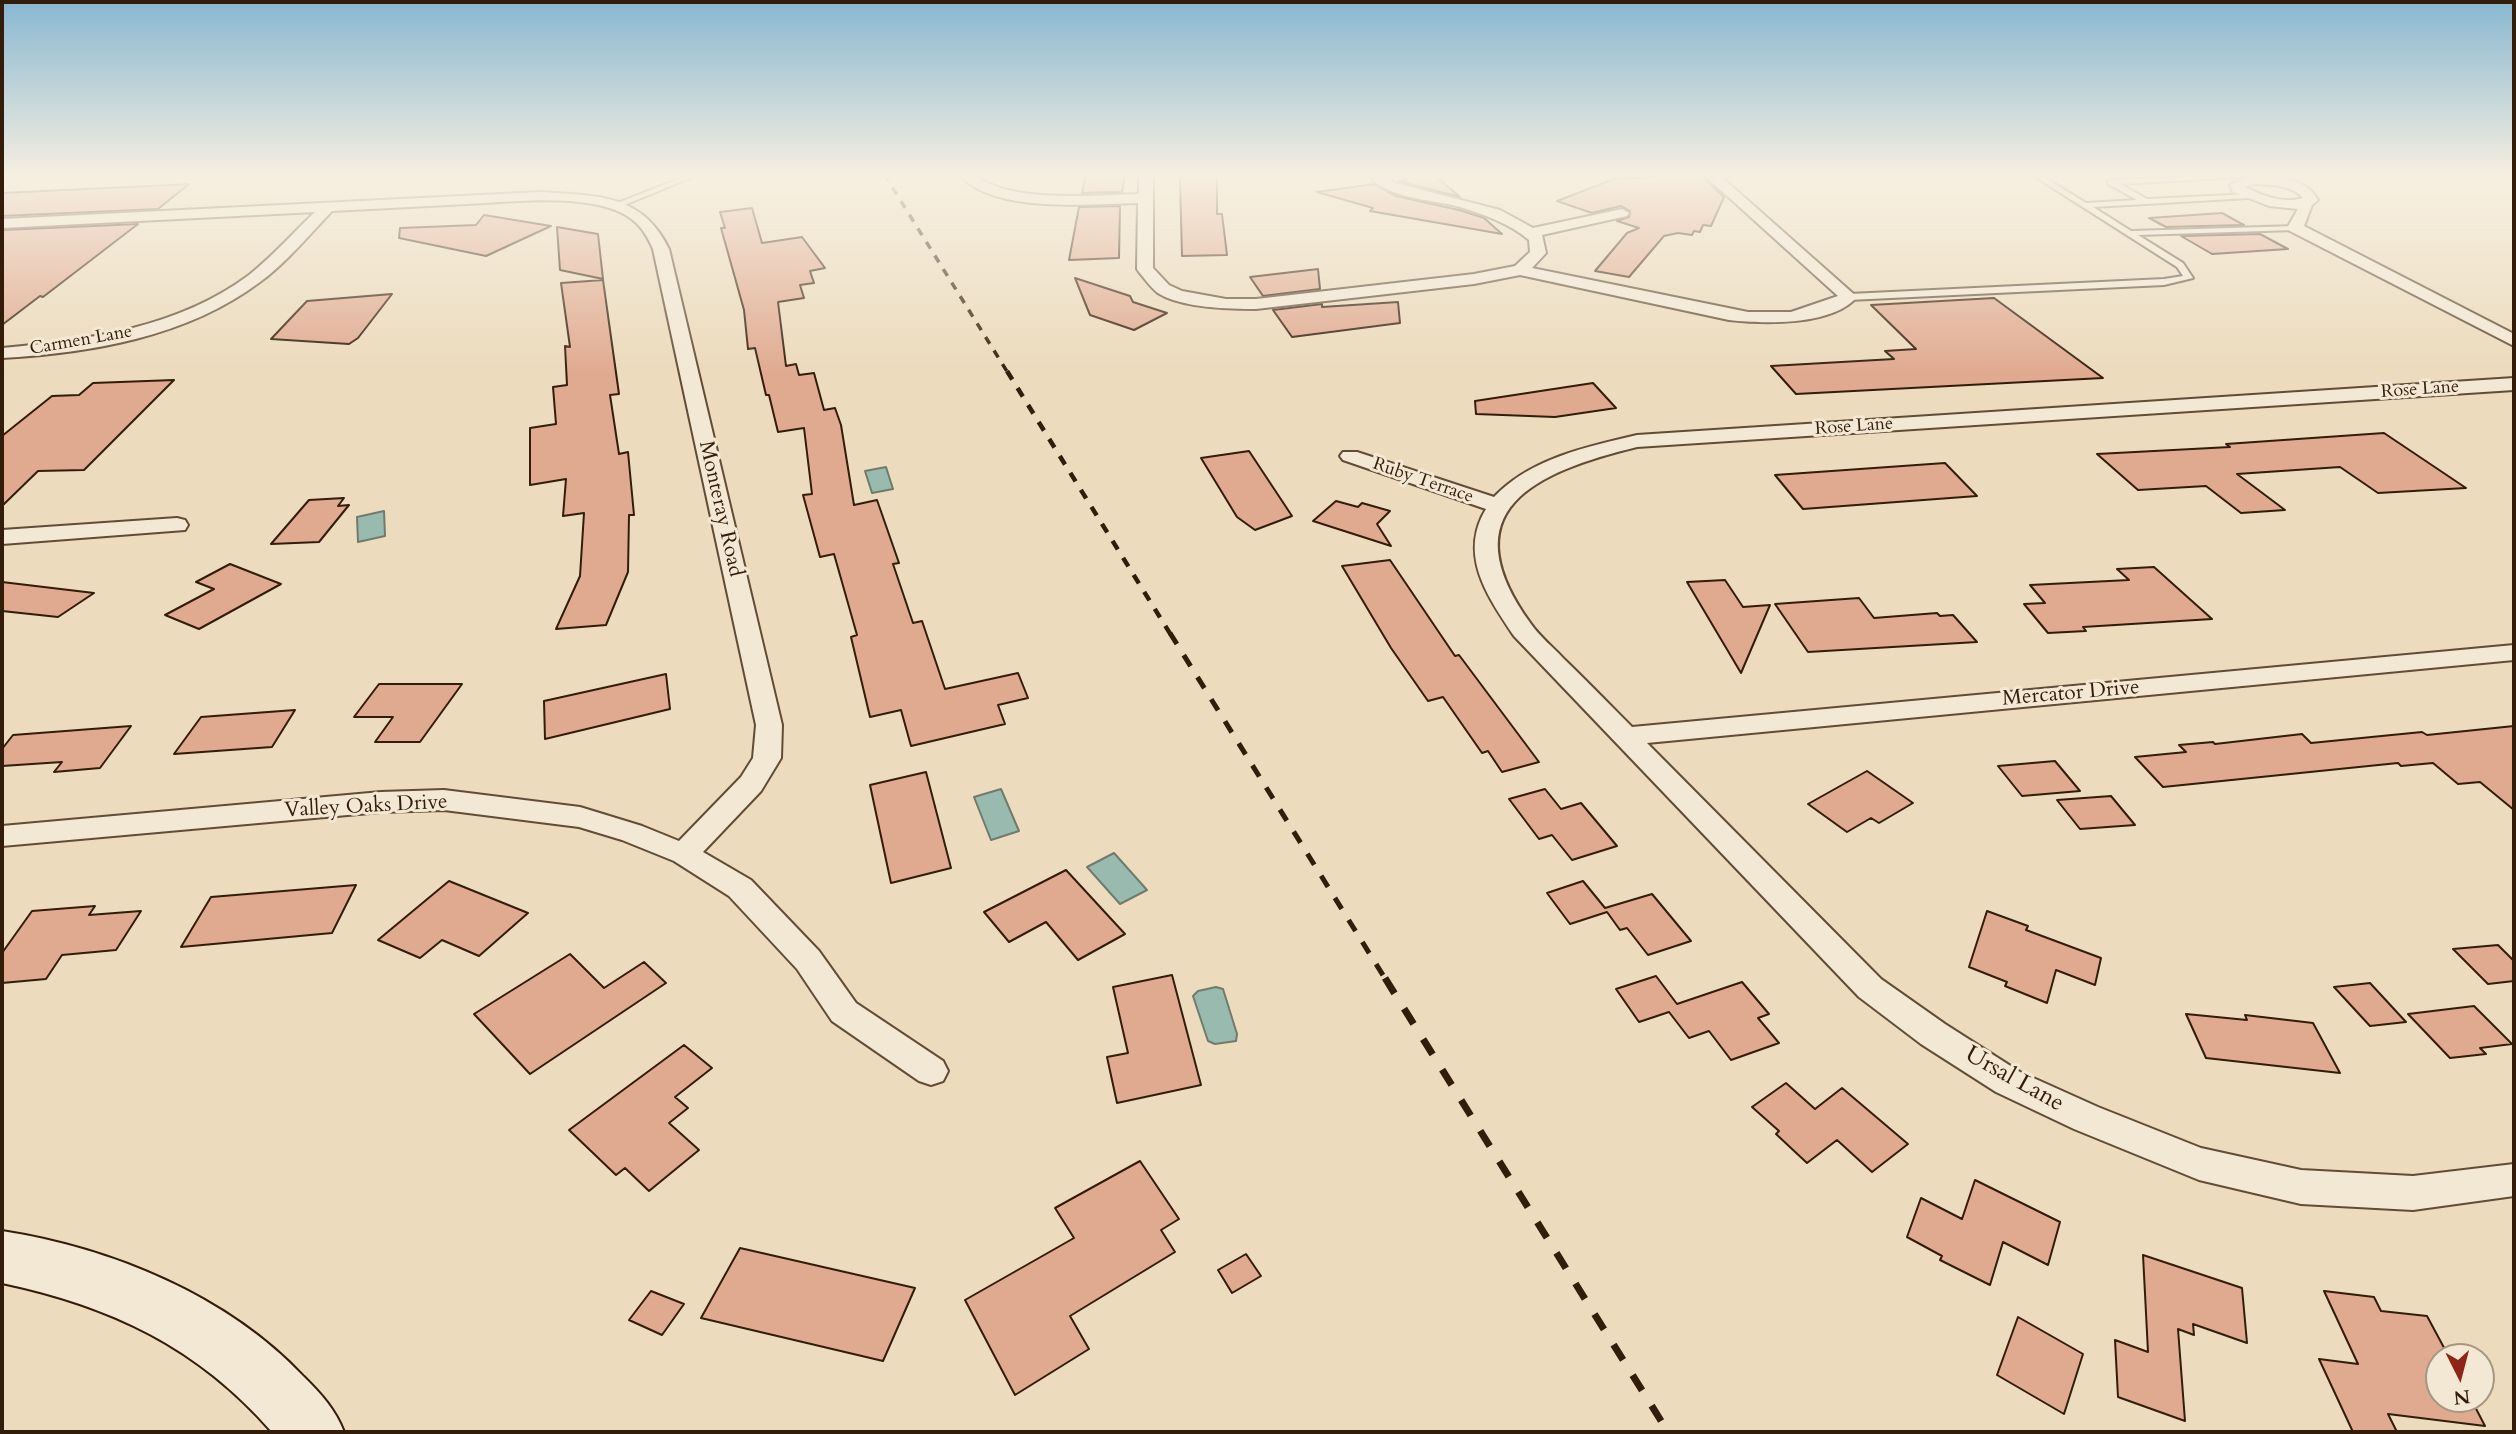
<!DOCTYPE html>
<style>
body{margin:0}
#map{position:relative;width:2516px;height:1434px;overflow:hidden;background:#ecdbbd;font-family:Cardo,serif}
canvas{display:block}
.frame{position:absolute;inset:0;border:4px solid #331c09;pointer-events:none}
.north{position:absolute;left:2425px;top:1343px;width:70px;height:70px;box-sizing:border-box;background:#f3e8d4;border:2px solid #a69683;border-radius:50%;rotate:174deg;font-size:19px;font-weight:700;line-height:28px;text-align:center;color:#331c09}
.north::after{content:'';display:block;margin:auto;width:24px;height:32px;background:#8f2418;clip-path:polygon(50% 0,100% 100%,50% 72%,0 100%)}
</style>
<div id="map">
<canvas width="2516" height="1434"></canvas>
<div class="frame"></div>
<div class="north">N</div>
</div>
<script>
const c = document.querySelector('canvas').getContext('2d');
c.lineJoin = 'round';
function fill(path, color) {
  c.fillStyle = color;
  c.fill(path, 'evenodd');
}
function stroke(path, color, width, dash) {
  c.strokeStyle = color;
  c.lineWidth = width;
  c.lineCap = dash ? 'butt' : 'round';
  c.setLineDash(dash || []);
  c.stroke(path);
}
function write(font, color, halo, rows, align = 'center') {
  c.font = font + ' Cardo,serif';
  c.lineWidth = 6;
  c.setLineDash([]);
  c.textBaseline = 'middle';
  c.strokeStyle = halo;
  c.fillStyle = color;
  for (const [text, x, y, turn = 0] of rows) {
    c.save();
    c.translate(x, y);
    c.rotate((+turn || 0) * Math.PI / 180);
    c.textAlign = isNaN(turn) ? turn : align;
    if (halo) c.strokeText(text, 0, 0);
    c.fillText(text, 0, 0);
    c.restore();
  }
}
const water = new Path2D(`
 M886,467l7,22 -21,4 -7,-22z
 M384,511l1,25 -27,6 -1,-25z
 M1001,789l18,42 -28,9 -17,-43z
 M1114,853l33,37 -27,14 -33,-37z
 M1216,987l7,2 14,45 -1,7 -21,3 -7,-3 -15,-45 5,-5z`);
fill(water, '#99bbaf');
stroke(water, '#707b6d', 2);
const building = new Path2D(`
 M1086,174l39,1 -3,17 -40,1z
 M1182,174l35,2v38h5l5,41 -45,1 -2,-75z
 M1403,174h30l27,23 -62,-16 8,-1z
 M1701,175l23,22 -13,29 -8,-1 -3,7 -6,-1 -2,4 -14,-2 -14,3 -35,41 -34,-6 32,-38 12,-5 -22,-7 12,-4 1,-6 -9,-5 -29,7 -35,-12 57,-22z
 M189,184l-31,25 -156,7v-23z
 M1374,184l22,12 63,14 25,8 18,16 -132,-23 3,-3 -56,-16z
 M1120,206l-1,52 -50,2 10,-53z
 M752,208l10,35 40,-6 23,31 -15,3 4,12 -14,2 4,13 -26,4 8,64 10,-2 3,11 15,-2 10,37 11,-2 6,17 13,80 23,-5 22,63 -6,1 20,59 9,-2 23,68 73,-16 10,25 -30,7 7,19 -94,22 -10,-36 -31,7 -19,-80 6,-2 -23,-81 -14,3 -17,-62 9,-1 -8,-66 -26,4 -9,-37h-3l-11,-47 -7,1 -4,-39 -23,-82h4l-5,-16z
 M2222,213l22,12 -78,2 -17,-9z
 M484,215l67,11 -65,30 -87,-18 1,-10 76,-3z
 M138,224l-95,73 -3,-1 -38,29v-95z
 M557,227l41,7 5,45 -43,-9z
 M2260,234l28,15 -76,5 -31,-18z
 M1318,269l2,20 -57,7 -13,-19z
 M1075,278l55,18 3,6 34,11 -33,17 -44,-15z
 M603,280l16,114 -9,1 9,59 9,-2 6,63h-5l-1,57 -22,53 -50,4 24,-53 4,-63 -21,3 3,-37 -36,6v-57l26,-4 -3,-37 14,-2 -2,-39 5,1 -9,-64z
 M392,294l-34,44 -9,6 -78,-5 36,-38z
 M1994,298l109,80 -307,16 -25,-28 123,-7 -9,-8 31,-2 -45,-44z
 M1398,302l2,21 -108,14 -19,-27 49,-6v3z
 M174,380l-90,90 -46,1 -36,35v-70l50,-40 27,-1 14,-12z
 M1593,383l23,25 -61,9 -79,-3 -1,-13z
 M2384,433l82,55 -88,5 -38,-26 -103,7 48,36 -44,3 -35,-27 -68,4 -41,-36 133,-7 -4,-3z
 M1249,451l43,65 -37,14 -18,-13 -36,-59z
 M1945,463l32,33 -174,13 -28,-34z
 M344,498l-6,8 11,-1 -30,37 -48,2 38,-44z
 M1336,501l22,6 4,-4 28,8 -13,13 14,22 -78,-25z
 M1390,560l65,96 4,-1 80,107 -37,10 -14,-21 -6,2 -39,-56 -15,4 -37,-53 -49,-82z
 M230,564l51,20 -82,45 -34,-14 49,-26 -18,-7z
 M2154,567l58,52 -129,8 3,4 -38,2 -24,-29 21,-1 -15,-18 99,-5 -12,-11z
 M1725,580l18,27 27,-2 -29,68 -54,-91z
 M2,582l92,11 -36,24 -56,-6z
 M1859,598l15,20 63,-5 3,3 13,-1 24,27 -169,10 -33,-48z
 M666,674l4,35 -125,30 -1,-38z
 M379,684h83l-42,58h-45l18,-25h-39z
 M295,710l-23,37 -98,7 27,-37z
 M131,726l-31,42 -46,4 8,-10 -60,4v-17l11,-14z
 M2514,726v84l-34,-28 -22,2 -25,-21 -32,3 -3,-3 -235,24 -28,-30 51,-5 -7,-7 34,-3 2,2 87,-10 9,9 111,-11 5,3z
 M2055,761l25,30 -58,5 -24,-30z
 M1867,771l46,32 -34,20 -8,-5 -24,14 -39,-28z
 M926,772l25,96 -60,15 -21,-98z
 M1545,789l16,20 20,-6 36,43 -45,14 -20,-25 -13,4 -30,-40z
 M2111,796l24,29 -55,4 -23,-29z
 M1066,870l59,64 -47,26 -32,-38 -37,20 -25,-30z
 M449,881l79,32 -49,43 -37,-16 -22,18 -42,-18z
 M1583,881l22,27 47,-14 39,47 -43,14 -21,-27 -7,2 -13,-18 -37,12 -23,-31z
 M356,885l-24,48 -151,14 30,-50z
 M95,906l-6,9 52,-4 -25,39 -54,5 -16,24 -44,4v-30l30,-42z
 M1987,911l41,15 -2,4 75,28 -6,27 -39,-15 -9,33 -42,-17 2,-4 -38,-15z
 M2498,945l16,16v20l-26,3 -35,-35z
 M570,954l34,34 40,-26 22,21 -136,91 -56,-60z
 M1172,975l29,110 -84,18 -10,-46 21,-4 -15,-66z
 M1656,976l21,28 65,-22 27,32 -11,4 21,25 -48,17 -22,-29 -20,7 -20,-26 -30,10 -23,-33z
 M2370,983l36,39 -36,4 -36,-39z
 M2474,1006l38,38 -32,4 6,6 -36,4 -42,-44z
 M2186,1014l61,6 -2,-5 68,8 27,50 -134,-15z
 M684,1045l28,23 -37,29 13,11 -19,15 30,27 -50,41 -24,-23 -9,7 -47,-45z
 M1786,1083l29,26 27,-21 66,56 -36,28 -35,-32 -30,23 -31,-29 3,-3 -27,-24z
 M1140,1161l39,58 -18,11 14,22 -105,64 19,33 -74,46 -50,-95 109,-62 -19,-30z
 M1975,1180l85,42 -12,43 -45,-23 -13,43 -50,-25 2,-4 -35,-19 14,-39 41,21z
 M740,1248l175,40 -32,73 -182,-43z
 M1246,1254l15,22 -29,17 -14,-23z
 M2143,1255l99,33 5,55 -54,-19 1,11 -16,-6 7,92 -67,-24 -3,-57 33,12z
 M651,1291l33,13 -22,31 -33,-15z
 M2324,1291l50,6 7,14 46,5 22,41h-10v42h32l14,27 -97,-12 9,18h-44l-34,-73 39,5z
 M2018,1317l65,37 -19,60 -67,-39z`);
fill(building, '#e0aa90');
stroke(building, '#331c09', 2);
const lane = new Path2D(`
 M691,174h9l-83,34 -7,-2z
 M2031,174h8l47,29 51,-3 -29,-16v-4h3l134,-6v3h-3l-122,7 27,15 105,-5v4h-3l-156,9 38,24 164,-5 4,2 -4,2 -157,5 45,28 10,15 -29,7 -315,15 -4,-3 4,-3 315,-15 19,-3 -6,-9z`);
const street = new Path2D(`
 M959,174h15c34,30 120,21 165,20v-20h14v94l16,17 13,6 44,8h30l218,-25 41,-8 15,-14 -1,-12c-20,-17 -44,-25 -69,-33 -28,-8 -75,-8 -92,-33h15l12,9 105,27 33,18 89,-19 7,4 -2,3 -85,19 4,18 -14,15 216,44h43l47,-16 -135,-122h15l139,123c-25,29 -93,27 -128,23l-209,-45 -46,9 -218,25c-27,0 -75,-1 -98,-16 -7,-5 -13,-14 -19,-21l-2,-3 1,-66c-47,1 -147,11 -179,-29z
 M2251,176c25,0 54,1 67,24l-6,5 -8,21 210,108v12l-224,-115 -3,-3 11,-19 -29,-3 -36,-14 -3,-7zM2253,184c17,1 37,0 50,14 -20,6 -40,-2 -58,-11z
 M541,192c55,4 101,1 128,57l113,476 -1,33 -20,33 -58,61 48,28 68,71 37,52 87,58 5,10 -5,10 -12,4 -12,-4 -87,-60 -35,-52 -68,-73 -55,-35 -52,-21 -43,-13 -135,-17 -63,2 -379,34v-20l379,-34 63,-2 136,17 62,19 37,15 62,-64 12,-19 3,-33 -103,-476c-7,-16 -15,-28 -31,-36 -42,-20 -109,-11 -155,-9 -45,2 -90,5 -135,7 -23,24 -45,51 -72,71 -73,55 -170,71 -258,76v-10c86,-8 176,-20 247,-73 24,-19 44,-42 66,-63l-313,16v-9z
 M2514,378v12l-877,57c-102,25 -189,63 -106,177 9,13 22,23 33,35 23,22 45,45 68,68l882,-82v15l-867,83 234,236 64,45 75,48 78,35 103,41 100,22 112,6 101,-12v32l-101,14 -112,-6 -102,-24 -125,-51 -78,-37 -75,-48 -62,-47 -345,-361c-26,-39 -56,-81 -28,-127l-143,-49 -3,-4 3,-4h14l137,45c37,-39 93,-50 143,-62z
 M177,518l8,2 3,5 -3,5 -183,14v-14z`);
const secondary = new Path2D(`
 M2,1231c109,17 225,64 302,146 17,17 31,32 40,55h-72c-74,-85 -161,-126 -270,-149z`);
stroke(lane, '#614c36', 4);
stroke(street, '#614c36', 4);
stroke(secondary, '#331c09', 4);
fill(lane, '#f3e8d4');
fill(street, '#f3e8d4');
fill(secondary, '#f3e8d4');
stroke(new Path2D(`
 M884,174l124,199`), '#331c09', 3.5, [8, 8]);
stroke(new Path2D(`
 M1007,371l164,264`), '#331c09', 4.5, [10, 10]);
stroke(new Path2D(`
 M1170,633l216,347`), '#331c09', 5, [13, 13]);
stroke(new Path2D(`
 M1385,978l283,454`), '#331c09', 7, [18, 18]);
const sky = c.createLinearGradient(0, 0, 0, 374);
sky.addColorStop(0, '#88b7d1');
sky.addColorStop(0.47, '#f6efe1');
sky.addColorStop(1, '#f6efe100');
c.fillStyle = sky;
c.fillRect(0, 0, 2516, 374);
write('18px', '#331c09', '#f3e8d4', [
 ["Carmen Lane",81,341,-10],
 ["Rose Lane",2420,390,-4],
 ["Rose Lane",1854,427,-4],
 ["Ruby Terrace",1423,481,19]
]);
write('21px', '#331c09', '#f3e8d4', [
 ["Monteray Road",720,509,77],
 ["Mercator Drive",2071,694,-5],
 ["Valley Oaks Drive",366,807,-3]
]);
write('24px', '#331c09', '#f3e8d4', [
 ["Ursal Lane",2014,1080,29]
]);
</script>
